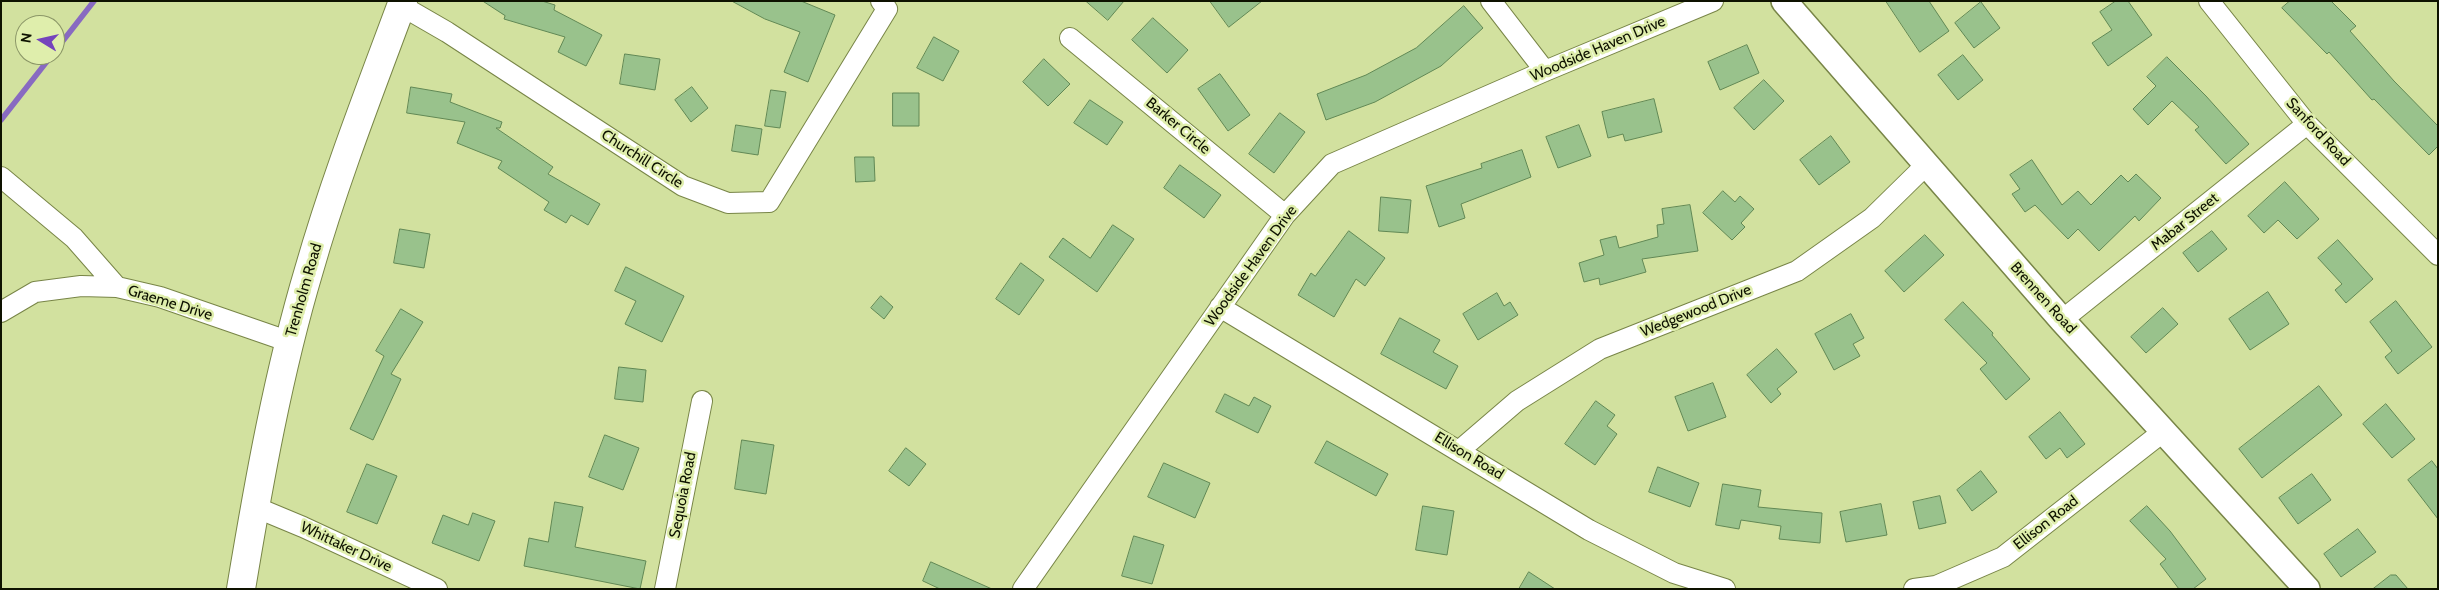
<!DOCTYPE html>
<style>
body{margin:0}
#map{position:relative;width:2439px;height:590px;overflow:hidden;background:#d2e19f;font-family:Cabin,sans-serif}
canvas{display:block}
.frame{position:absolute;inset:0;border:2px solid #0e1200;pointer-events:none}
.north{position:absolute;left:15px;top:15px;width:50px;height:50px;box-sizing:border-box;background:#dfeeac;border:1px solid #8b9667;border-radius:50%;rotate:279deg;font-size:14px;font-weight:700;line-height:20px;text-align:center;color:#0e1200}
.north::after{content:'';display:block;margin:auto;width:18px;height:22px;background:#7544bc;clip-path:polygon(50% 0,100% 100%,50% 72%,0 100%)}
</style>
<div id="map">
<canvas width="2439" height="590"></canvas>
<div class="frame"></div>
<div class="north">N</div>
</div>
<script>
const c = document.querySelector('canvas').getContext('2d');
c.lineJoin = 'round';
function stroke(path, color, width, dash) {
  c.strokeStyle = color;
  c.lineWidth = width;
  c.lineCap = dash ? 'butt' : 'round';
  c.setLineDash(dash || []);
  c.stroke(path);
}
function fill(path, color) {
  c.fillStyle = color;
  c.fill(path, 'evenodd');
}
function write(font, color, halo, rows, align = 'center') {
  c.font = font + ' Cabin,sans-serif';
  c.lineWidth = 5;
  c.setLineDash([]);
  c.textBaseline = 'middle';
  c.strokeStyle = halo;
  c.fillStyle = color;
  for (const [text, x, y, turn = 0] of rows) {
    c.save();
    c.translate(x, y);
    c.rotate((+turn || 0) * Math.PI / 180);
    c.textAlign = isNaN(turn) ? turn : align;
    if (halo) c.strokeText(text, 0, 0);
    c.fillText(text, 0, 0);
    c.restore();
  }
}
stroke(new Path2D(`
 M55,51l39,-50
 M1,120l51,-65`), '#886ac1', 5.5);
const building = new Path2D(`
 M483,1h59l13,4 -1,5 48,25 -16,31 -28,-14 7,-15 -61,-18 1,-3z
 M732,1h69l34,14 -27,67 -24,-10 16,-40 -35,-13z
 M1086,1h38l-16,19z
 M1210,1h52l-33,26z
 M1886,1h43l20,30 -29,21z
 M2116,1h12l24,34 -44,31 -16,-23 20,-13 -12,-18z
 M2290,1h41l25,25 -6,5 44,50 44,45v20l-9,9 -55,-56 -2,1 -43,-48 -2,2 -45,-46z
 M1981,2l19,26 -26,20 -19,-25z
 M1464,6l19,22 -42,38 -66,36 -49,18 -9,-26 49,-19 50,-27z
 M1153,18l35,32 -21,23 -35,-33z
 M934,37l25,14 -16,30 -26,-13z
 M1747,45l12,28 -39,17 -12,-28z
 M625,54l35,5 -5,31 -35,-6z
 M1963,55l20,25 -25,20 -20,-25z
 M2167,57l39,39 43,48 -23,20 -31,-34 4,-3 -27,-26 -24,24 -15,-16 23,-23 -9,-9z
 M1044,59l26,25 -22,22 -25,-24z
 M1220,74l30,41 -22,16 -30,-42z
 M1764,80l20,21 -30,29 -20,-22z
 M411,87l41,7 -2,8 52,20 -2,6h-4l57,39 -5,7 52,30 -12,21 -17,-10 -5,8 -22,-13 5,-8 -51,-34 4,-7 -45,-18 8,-21 -58,-9z
 M692,87l16,21 -17,14 -16,-22z
 M771,90l15,2 -6,36 -15,-2z
 M893,93h26v33h-26z
 M1654,99l8,33 -37,9 -2,-7 -15,4 -6,-26z
 M1090,100l33,22 -16,23 -33,-22z
 M1280,113l25,19 -31,41 -25,-19z
 M736,125l26,4 -4,26 -26,-4z
 M1579,125l12,31 -33,12 -12,-31z
 M1831,136l19,26 -31,23 -19,-25z
 M1522,150l9,27 -70,27 4,14 -26,9 -13,-41 56,-18 -1,-4z
 M855,157h19l1,24 -19,1z
 M2032,160l30,45 16,-14 13,14 30,-30 7,7 8,-8 25,24 -22,23 -4,-5 -36,35 -21,-22 -10,10 -33,-34 -10,7 -13,-18 8,-5 -10,-14z
 M1180,165l41,30 -17,23 -40,-30z
 M2285,182l34,37 -22,20 -19,-19 -14,13 -16,-17z
 M1723,191l12,11 5,-6 14,13 -13,14 4,4 -13,13 -29,-27z
 M1381,197l30,3 -3,33 -29,-2z
 M1690,205l8,46 -56,8 4,13 -46,13 -1,-7 -15,4 -5,-19 25,-8 -4,-15 16,-4 3,12 39,-11 -1,-12 7,-1 -2,-15z
 M1113,225l21,14 -37,53 -48,-35 14,-19 27,20z
 M400,229l30,5 -6,34 -30,-5z
 M1349,231l36,27 -20,28 -9,-7 -22,38 -36,-22 13,-22 4,3z
 M2212,231l15,18 -29,23 -15,-19z
 M1925,235l19,20 -40,37 -19,-21z
 M2338,240l35,39 -27,24 -11,-13 7,-6 -24,-26z
 M1021,263l23,17 -25,35 -23,-16z
 M626,267l58,29 -22,46 -37,-18 11,-23 -21,-10z
 M2268,292l21,32 -39,26 -21,-31z
 M1497,293l7,13 6,-4 8,13 -40,25 -15,-26z
 M881,296l12,11 -9,12 -13,-11z
 M2396,301l36,46 -34,27 -13,-17 7,-6 -22,-29z
 M1963,302l30,31 -1,2 38,44 -24,21 -26,-31 7,-6 -42,-43z
 M2163,308l15,16 -32,29 -15,-16z
 M401,309l22,13 -32,52 10,5 -28,61 -23,-11 34,-73 -8,-5z
 M1851,314l13,24 -11,6 7,12 -26,14 -19,-36z
 M1400,318l40,22 -7,12 25,14 -12,23 -65,-35z
 M1777,349l20,23 -20,17 4,5 -10,9 -24,-28z
 M619,367l27,3 -3,32 -28,-3z
 M1713,383l13,34 -38,14 -13,-34z
 M2319,386l23,29 -80,63 -23,-29z
 M1225,394l24,12 5,-9 17,9 -13,27 -42,-21z
 M1596,401l19,14 -8,11 10,8 -22,31 -30,-21z
 M2386,404l29,35 -23,19 -29,-34z
 M2060,412l25,32 -18,14 -7,-10 -14,11 -17,-22z
 M605,435l34,13 -16,42 -34,-13z
 M742,440l32,5 -8,49 -31,-5z
 M1327,441l61,33 -12,22 -61,-33z
 M906,448l20,16 -17,22 -20,-15z
 M2432,461l6,8v50l-30,-39z
 M1164,463l46,20 -15,35 -47,-21z
 M367,464l30,12 -20,48 -30,-12z
 M1658,467l41,16 -9,24 -41,-15z
 M1981,471l16,21 -25,19 -15,-21z
 M2312,474l19,26 -33,24 -19,-26z
 M1723,484l38,6 -3,17 64,6 -2,30 -41,-4 2,-13 -40,-6 -2,9 -23,-4z
 M1940,496l6,27 -27,6 -6,-27z
 M555,502l28,5 -8,40 71,14 -6,28 -116,-23 5,-28 19,4z
 M1881,504l6,31 -41,7 -6,-30z
 M1423,506l31,5 -7,44 -31,-5z
 M2147,506l23,25 36,48 -13,10h-14l-19,-25 6,-5 -36,-38z
 M473,513l22,8 -16,40 -47,-18 11,-28 25,10z
 M2358,529l18,23 -35,25 -17,-23z
 M1134,536l30,9 -12,39 -30,-8z
 M931,562l61,27h-52l-17,-8z
 M1529,572l26,17h-36z
 M2391,575h5l12,14h-35z`);
fill(building, '#99c28c');
stroke(building, '#618855', 1);
const minor = new Path2D(`
 M1491,1l54,70
 M2209,1l98,123 131,131
 M402,6l45,26 236,154 45,17 41,-1 118,-193 -6,-8
 M1070,38l215,177
 M1,177l73,61 43,49 43,10 130,45
 M1220,307l369,223 85,43 51,16
 M1,312l34,-20 46,-6 36,1
 M2062,320l245,-196
 M1460,450l57,-49 83,-52 197,-78 75,-53 54,-53
 M255,507l48,20 134,62
 M665,589l37,-188
 M1023,589l262,-374 47,-51 213,-93 168,-70
 M1914,589l22,-3 67,-29 161,-126`);
const tertiary = new Path2D(`
 M1784,1l278,319 245,269`);
const secondary = new Path2D(`
 M241,589c18,-108 37,-215 68,-319 26,-91 61,-180 94,-269`);
stroke(minor, '#788547', 22);
stroke(tertiary, '#788547', 28);
stroke(secondary, '#788547', 30);
stroke(minor, '#fff', 20);
stroke(tertiary, '#fff', 25);
stroke(secondary, '#fff', 28);
write('15px', '#0e1200', '#dfeeac', [
 ["Woodside Haven Drive",1598,49,-23],
 ["Barker Circle",1178,126,40],
 ["Sanford Road",2318,132,47],
 ["Churchill Circle",642,159,33],
 ["Mabar Street",2185,222,-39],
 ["Woodside Haven Drive",1251,266,-54],
 ["Trenholm Road",304,290,-74],
 ["Brennen Road",2043,298,48],
 ["Graeme Drive",170,303,17],
 ["Wedgewood Drive",1696,311,-22],
 ["Ellison Road",1469,456,31],
 ["Sequoia Road",683,495,-79],
 ["Ellison Road",2046,523,-38],
 ["Whittaker Drive",346,547,25]
]);
</script>
